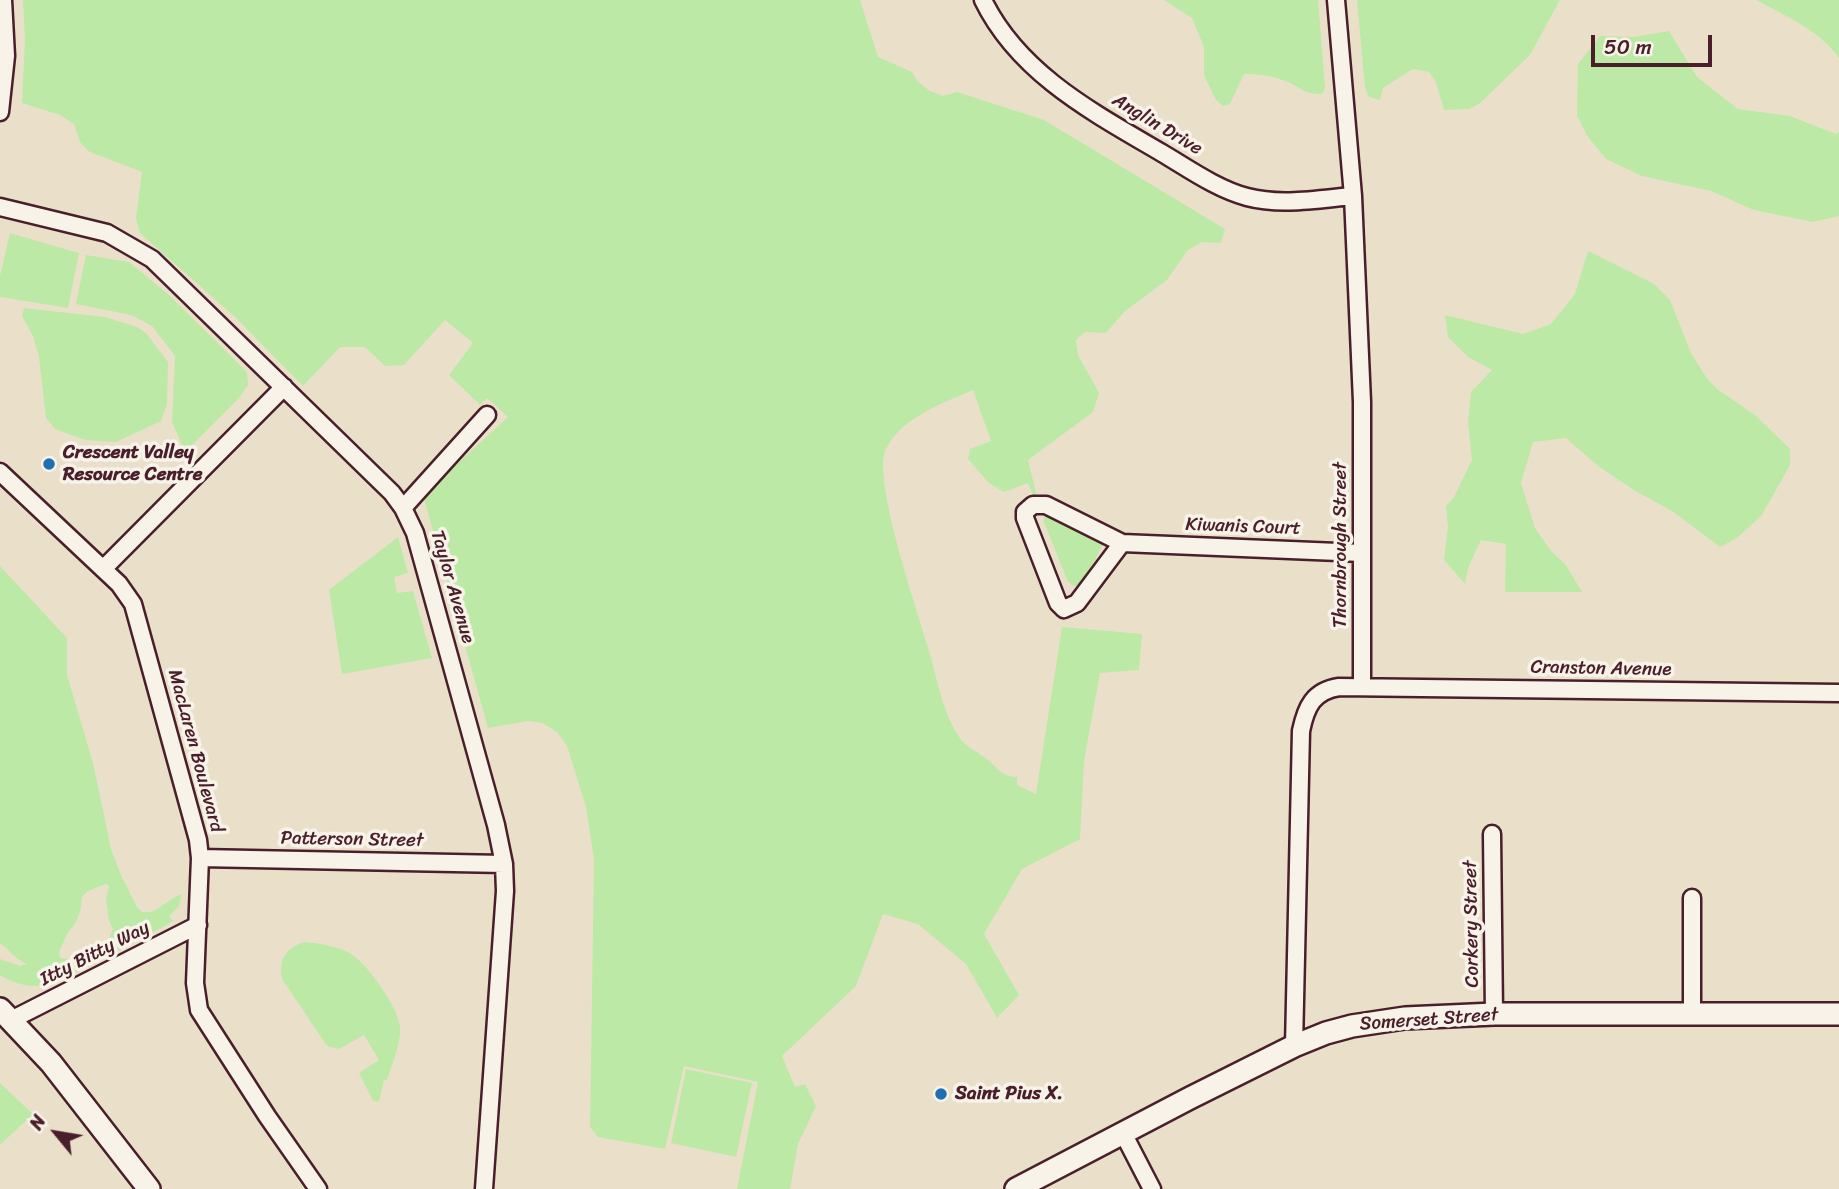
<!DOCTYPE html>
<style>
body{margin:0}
#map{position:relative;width:1839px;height:1189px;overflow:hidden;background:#eae0ca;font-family:Sriracha,sans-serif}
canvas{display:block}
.north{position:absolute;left:21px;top:1098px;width:70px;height:70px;-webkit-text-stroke:5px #f7f3e8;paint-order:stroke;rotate:300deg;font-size:19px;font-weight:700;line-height:28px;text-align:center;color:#4a1f2b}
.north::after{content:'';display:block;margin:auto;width:24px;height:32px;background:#4a1f2b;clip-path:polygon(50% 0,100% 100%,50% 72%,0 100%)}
.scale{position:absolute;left:1591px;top:35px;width:121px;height:32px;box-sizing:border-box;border:4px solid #4a1f2b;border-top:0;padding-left:9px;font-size:21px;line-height:24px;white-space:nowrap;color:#4a1f2b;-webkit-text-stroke:5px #f7f3e8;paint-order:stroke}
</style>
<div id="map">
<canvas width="1839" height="1189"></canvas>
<div class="north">N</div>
<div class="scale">50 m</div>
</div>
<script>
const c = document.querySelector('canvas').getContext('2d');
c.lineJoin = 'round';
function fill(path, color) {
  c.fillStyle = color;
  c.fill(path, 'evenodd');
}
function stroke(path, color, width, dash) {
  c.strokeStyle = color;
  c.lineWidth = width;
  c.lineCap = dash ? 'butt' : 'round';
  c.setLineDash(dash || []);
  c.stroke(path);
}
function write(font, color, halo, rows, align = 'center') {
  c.font = font + ' Sriracha,sans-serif';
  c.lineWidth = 7;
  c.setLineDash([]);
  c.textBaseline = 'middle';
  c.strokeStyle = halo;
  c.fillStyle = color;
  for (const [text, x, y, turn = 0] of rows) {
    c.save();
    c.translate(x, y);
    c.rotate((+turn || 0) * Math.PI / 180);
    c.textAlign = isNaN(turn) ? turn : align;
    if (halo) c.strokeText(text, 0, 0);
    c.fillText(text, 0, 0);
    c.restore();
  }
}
fill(new Path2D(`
 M23,0h837l18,57 34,15 6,10 12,9 13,5 14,-4 87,28 181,109 -4,14 -19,-1 -14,8 -21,30 -42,31 -19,22 -21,-1 -9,8 2,15 21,38 -6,19 -65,48 9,37h-3l-6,-14 -24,9 -15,-9 -21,-24 2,-10 21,-8 -18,-51c-30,13 -71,27 -87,59 -15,29 33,166 43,202 8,27 12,55 27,81 10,17 17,16 31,27 11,9 15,18 30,18v8l19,9 26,-167 80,7 -3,36 -39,3 -16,88 -4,78 -58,30 -38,65 35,61 -22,23 -31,-54 -48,-40 -35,-10 -27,72 -74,70 13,31 10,-3 11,22 -18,38 -8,45h-53l21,-107 -74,-16 -19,83 -67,-12 -8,-10 4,-267 -8,-53 -19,-61 -10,-14 -15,-9 -14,-2 -40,7 -65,-233 85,-78 -21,-19 -7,7 -31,-30 24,-32 -28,-23 -41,45 -19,1 -20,-19h-25l-37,39 -68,-69 -95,-84 -4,-15 6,-46 -54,-21 -8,-9 -6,-18 -14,-9 -38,-12 3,-64z
 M1164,0h154l7,88 -3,6c-18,0 -18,-4 -32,-11 -15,-7 -30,-9 -46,-9l-14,30 -7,2 -7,-6 -12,-25v-28l-12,-29z
 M1357,0h203l-30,55 -50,48 -11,6 -25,1 -8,-28 -7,-10 -16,-3 -30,19 -3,12 -11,-3 -4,-9z
 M1756,0h83v58c-20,-28 -53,-42 -83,-58z
 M1669,31l28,46 41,32 52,7 46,18 3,-2v84l-26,6 -59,-12 -43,-19 -69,-15 -36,-17 -18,-22 -11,-21 1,-52 22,-28 34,1z
 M10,233l69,20 -11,55 -68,-11v-21z
 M1588,251l66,33 16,16 21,53 15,24 11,12 38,26 35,34v16l-28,50 -25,23 -17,9 -48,-36 -35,-19 -39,-26 -32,-28 -33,4 -12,41 14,45 16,23 15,14 16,27h-77l1,-48 -25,-4 -13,28 -3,16 -21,-24 4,-33 -2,-21 8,-9 18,-37 -4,-38 3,-30 21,-22 -24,-13 -20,-20 -3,-22 78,19 28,-10 24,-30z
 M86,255l43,7 40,33 78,77 1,13 -9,13 -54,54 -13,-30 3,-66 -23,-30 -21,-11 -55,-11z
 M24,308l81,9 32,10 9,6 22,29 -1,42 -6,17 -45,21 -31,-2 -30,-11 -9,-11 -7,-61 -6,-21 -11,-20z
 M1048,514l57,25 -18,38 -7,8 -6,1 -6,-4 -24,-60v-5z
 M398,537l10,36 -14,4 3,16 16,-2 19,67 -90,16 -13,-84z
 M0,566l67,72v37l26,88 18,86 9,24 17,34 5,5c15,3 26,-14 40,-18l-3,12 -10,10 4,5 -8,5 -109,57c-20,6 -38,3 -56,-8v-16l20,7 7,-2c-14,-6 -15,-12 -27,-21zM106,884l3,2 -3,13 3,22 4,8 -5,12 -34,19 -14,-2 -1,-6 8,-18 8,-10 5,-12 2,-15 6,-6z
 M304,942c14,1 31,4 44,10 17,8 51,56 52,75 1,17 -8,37 -13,53h-3l-5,22 -6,-1 -14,-28 20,-13 -15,-25 -25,14 -12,-3 -45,-67c-4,-19 4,-31 22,-37z
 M686,1069l66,14 -16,74 -65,-14z
 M0,1083l33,31 -33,31z`), '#bce9a6');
const minor = new Path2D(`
 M983,0c36,74 111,113 179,153 27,16 55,36 85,44 34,9 72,2 106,-1
 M1336,0l17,196 9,206v285
 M0,112l6,-56 -3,-56
 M0,207l107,26 45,26 240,234 11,15 12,25 81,292 8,39 1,27 -21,298
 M0,472l119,112 14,20 65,236 2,18 -5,125 4,27 68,106 51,73
 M403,508l84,-93
 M1122,543l-45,60 -13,6 -6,-6 -33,-85v-6l8,-7h13l76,38 240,10
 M103,569l181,-182
 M1492,834l2,180
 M200,858l304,6
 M1692,898v118
 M11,1020l187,-95
 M1294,1046l7,-315c5,-24 12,-40 38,-44l500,6
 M1123,1133l29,56`);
const major = new Path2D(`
 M0,1009l51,54 98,126
 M1016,1189l174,-91 104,-52 32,-13 26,-7 53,-8 89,-4h345`);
stroke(minor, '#4a1f2b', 21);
stroke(major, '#4a1f2b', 26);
stroke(minor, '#f7f3e8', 16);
stroke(major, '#f7f3e8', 21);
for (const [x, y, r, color] of [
 [49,464,7,"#1f6fb2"],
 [941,1094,7,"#1f6fb2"]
]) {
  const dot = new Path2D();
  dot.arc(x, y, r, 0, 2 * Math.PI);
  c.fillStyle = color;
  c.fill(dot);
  stroke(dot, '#f7f3e8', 2.5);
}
write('19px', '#4a1f2b', '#f7f3e8', [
 ["Anglin Drive",1157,125,31],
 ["Kiwanis Court",1243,527,2],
 ["Thornbrough Street",1341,545,-90],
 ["Taylor Avenue",452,587,74],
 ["Cranston Avenue",1601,669,1],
 ["MacLaren Boulevard",195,751,75],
 ["Patterson Street",352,840,1],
 ["Corkery Street",1472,924,-91],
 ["Itty Bitty Way",95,954,-27],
 ["Somerset Street",1429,1020,-4]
]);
write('bold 19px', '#4a1f2b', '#f7f3e8', [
 ["Crescent Valley",63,453],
 ["Resource Centre",63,475],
 ["Saint Pius X.",955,1094]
], 'left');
</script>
